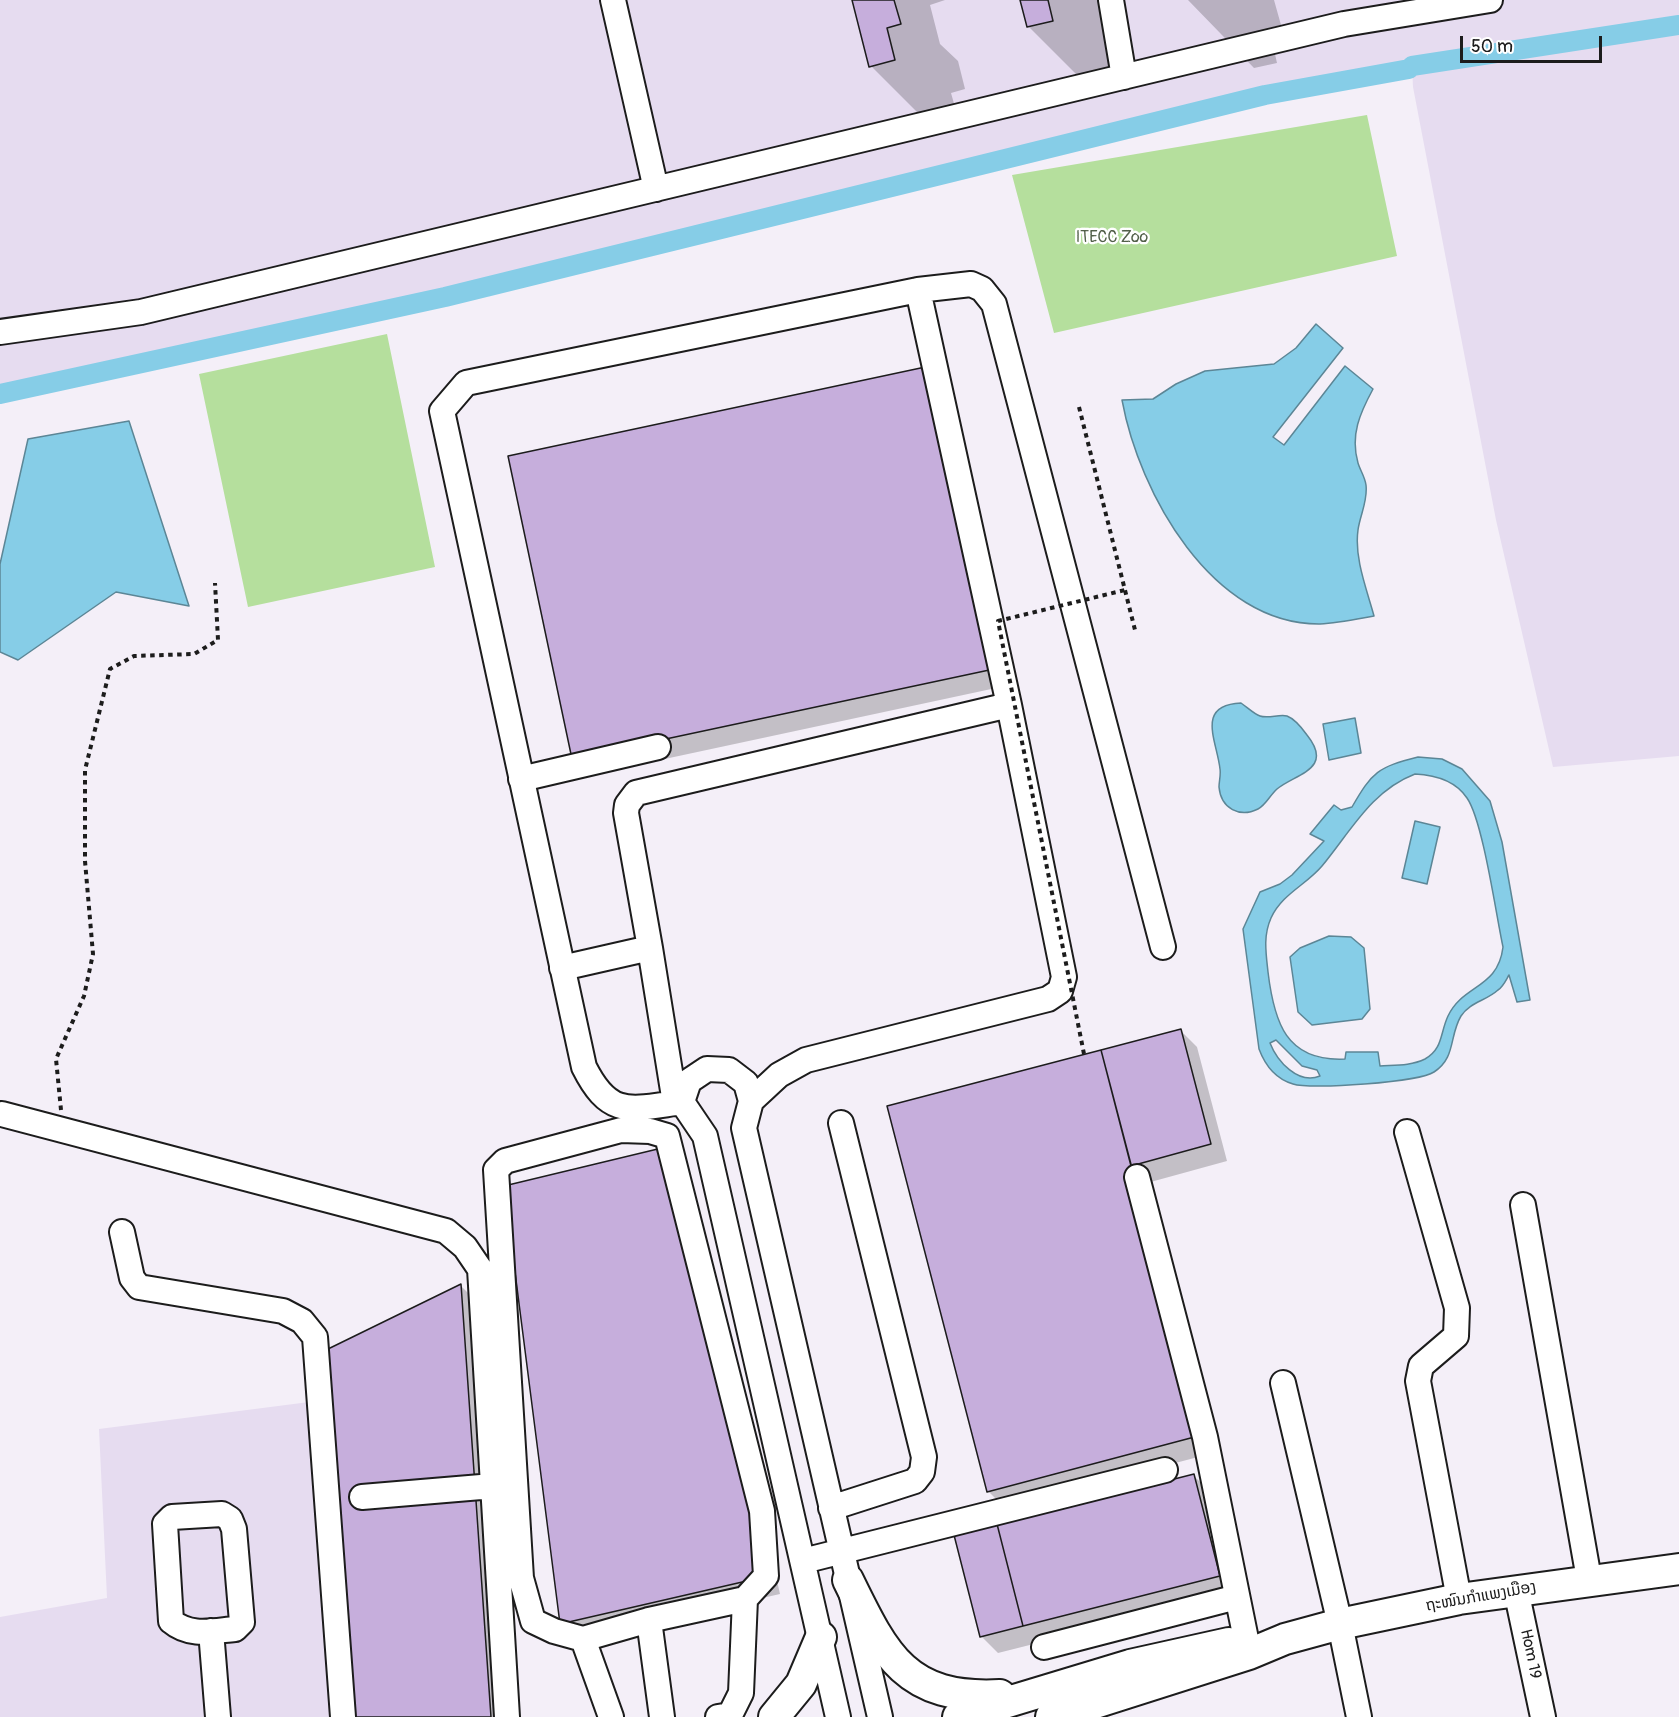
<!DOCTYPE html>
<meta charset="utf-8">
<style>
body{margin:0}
#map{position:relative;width:1679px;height:1717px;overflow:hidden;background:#f4eff8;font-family:Pangolin,sans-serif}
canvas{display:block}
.scale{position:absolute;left:1460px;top:36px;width:142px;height:27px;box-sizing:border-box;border:3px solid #1c1c1c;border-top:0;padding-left:8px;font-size:18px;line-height:21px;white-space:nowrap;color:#1c1c1c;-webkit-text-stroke:4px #fff;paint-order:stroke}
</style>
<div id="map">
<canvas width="1679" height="1717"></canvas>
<div class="scale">50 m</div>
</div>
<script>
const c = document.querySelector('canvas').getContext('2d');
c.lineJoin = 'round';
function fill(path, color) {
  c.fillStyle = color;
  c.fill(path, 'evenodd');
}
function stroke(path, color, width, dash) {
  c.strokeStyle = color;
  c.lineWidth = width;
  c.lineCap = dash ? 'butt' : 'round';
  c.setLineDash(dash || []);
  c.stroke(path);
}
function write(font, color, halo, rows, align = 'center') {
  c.font = font + ' Pangolin,"Noto Sans Lao",sans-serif';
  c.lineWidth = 4.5;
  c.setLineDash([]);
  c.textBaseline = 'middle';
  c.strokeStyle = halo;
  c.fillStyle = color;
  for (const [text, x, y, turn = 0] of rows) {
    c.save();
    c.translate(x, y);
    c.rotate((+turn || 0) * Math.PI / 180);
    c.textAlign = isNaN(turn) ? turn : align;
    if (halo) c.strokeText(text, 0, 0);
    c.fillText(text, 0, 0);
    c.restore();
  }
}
fill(new Path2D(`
 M0,0h1679v756l-126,11 -57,-247 -83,-433 -1,-21 -147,29 -820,202 -445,97z
 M317,1401l17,316h-334v-100l107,-19 -8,-169z`), '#e6dcf0');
fill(new Path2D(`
 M1367,115l30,141 -343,77 -42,-158z
 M387,334l48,233 -187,40 -49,-233z`), '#b5df9d');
const water = new Path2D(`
 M1316,324l27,24 -70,89 11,8 61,-79 28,23c-13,24 -23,46 -15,74 2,7 7,14 8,22 2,16 -6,30 -8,45 -4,28 9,60 16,86 -17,3 -36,7 -54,8 -108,1 -181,-131 -198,-224l31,-1 23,-15 29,-13 69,-7 22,-16z
 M129,421l60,185 -73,-14 -98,68 -18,-8v-88l28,-125z
 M1241,703c6,4 13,11 19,13 8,3 19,-2 27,0 8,3 15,12 20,19 28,35 -13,39 -30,54 -7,6 -11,16 -19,20 -18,9 -37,0 -39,-22 0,-6 2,-12 1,-18 -3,-28 -25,-64 21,-66z
 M1355,718l6,35 -32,7 -6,-36z
 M1418,757l24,2 20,10 28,32 12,41 28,158 -13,2 -8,-27c-3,5 -6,12 -11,15 -12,11 -28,12 -37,26 -12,20 -5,42 -27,56 -15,10 -123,18 -141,12 -17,-5 -28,-19 -34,-35l-16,-120 17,-37 20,-8 12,-9 32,-34 -14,-7 24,-29 7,5 11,-3c20,-35 26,-40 66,-50zM1415,774c20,1 40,6 52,24 16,23 29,117 36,149 -5,42 -40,37 -55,69 -8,17 -5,33 -23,43 -14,7 -31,6 -45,7l-2,-14h-32l-1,7c-59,3 -71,-37 -77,-87 -2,-19 -5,-36 3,-54 11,-24 35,-33 51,-52 29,-35 49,-75 93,-92zM1276,1040l26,26 15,4 3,6c-22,9 -43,-15 -50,-33z
 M1415,821l25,6 -13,57 -25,-6z
 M1329,936l22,1 13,11 6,61 -8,10 -50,6 -14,-13 -8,-55 10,-9z`);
fill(water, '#86cde7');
stroke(water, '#5c8696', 1.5);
fill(new Path2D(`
 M854,0h91l-15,5 10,39 18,17 7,28 -14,4 9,32 -24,6 -65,-65z
 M1022,0h75l19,22 2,64 -24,6 -65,-65z
 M1188,0h86l7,25 -12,3 8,35 -23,5z
 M946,384l64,301 -420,90z
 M1180,1030l17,17 30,114 -80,22 70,269 -212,56 -17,-17z
 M683,1165l97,429 -202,46 -17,-16z
 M461,1286l25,25 27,406h-166z
 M1194,1476l17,17 25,100 -238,60 -17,-17z`), '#0003');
stroke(new Path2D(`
 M0,394l445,-97 820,-202 144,-26 3,-3 267,-41`), '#86cde7', 20);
const building = new Path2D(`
 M852,0h42l7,24 -14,4 8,32 -26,7z
 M1020,0h28l5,21 -26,6z
 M930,366l64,303 -422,90 -64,-303z
 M1181,1029l30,115 -80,22 -30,-116z
 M1101,1050l101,385 -215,57 -100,-386z
 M666,1147l98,430 -204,47 -56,-438z
 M461,1284l30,433h-146l-8,-101 -9,-267z
 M1194,1474l26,102 -197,50 -26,-102z
 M997,1524l26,102 -43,11 -26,-102z`);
fill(building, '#c6aedc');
stroke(building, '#1c1c1c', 1.5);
const minor = new Path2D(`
 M613,0l43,189
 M1111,0l13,77
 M918,290l53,-6 11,5 12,15 169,643
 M0,332l141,-20 1203,-288 146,-24
 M521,779l137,-32
 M650,948l25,155
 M562,968l88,-20 -24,-135 1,-8 9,-12 373,-88
 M682,1102c-51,7 -72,17 -98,-35l-142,-656 24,-28 452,-93 91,415 55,272 -4,14 -12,8 -242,61 -27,15 -28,26 -7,27 136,589
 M682,1102l23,34 133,581
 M682,1102l7,-21 18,-12 22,1 17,13 5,18
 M2,1114l444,117 19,16 15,22 27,448
 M621,1130l29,1 17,5 95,375 4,65 -21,23 -96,21 -66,19 -29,-8 -21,-10 -12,-43 -25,-408 9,-9z
 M1407,1132l50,176 -1,28 -35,30 -3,15 41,218
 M1137,1177l68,260 44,217
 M1523,1205l66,374
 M122,1232l10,46 7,9 144,24 19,10 13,16 28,380
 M1283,1383l57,241 19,93
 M362,1497l131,-11
 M831,1508l84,-27 7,-9 2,-15 -83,-334
 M222,1514l8,5 4,10 8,93 -7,7c-23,2 -45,8 -64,-8l-6,-97 7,-7z
 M803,1561l362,-91
 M1516,1590l27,127
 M649,1620l13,97
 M211,1631l7,86
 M583,1639l28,78
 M1044,1647l193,-50
 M718,1717l12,-2 11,-22 4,-94`);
const major = new Path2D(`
 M848,1580c37,76 58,120 152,115
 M774,1717l27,-33 20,-47
 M958,1717l172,-52 99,-22
 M1051,1717l198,-63 36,-15 55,-15 119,-25 220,-30`);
stroke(minor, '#1c1c1c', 28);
stroke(major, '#1c1c1c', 34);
stroke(new Path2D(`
 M1079,407l57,227
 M61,1110l-5,-51 28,-63 9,-42 -8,-93v-91l25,-101 24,-13 60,-2 24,-14 -3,-57`), '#1c1c1c', 4, [4.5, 4.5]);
stroke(minor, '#fff', 24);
stroke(major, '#fff', 30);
stroke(new Path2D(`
 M1084,1054l-86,-433 127,-31`), '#1c1c1c', 4, [4.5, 4.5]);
write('16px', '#526049', '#fff', [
 ["ITECC Zoo",1112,238]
]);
write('16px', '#1c1c1c', '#fff', [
 ["ຖະໜົນກຳແພງເມືອງ",1481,1597,-10],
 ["Hom 19",1530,1654,78]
]);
</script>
